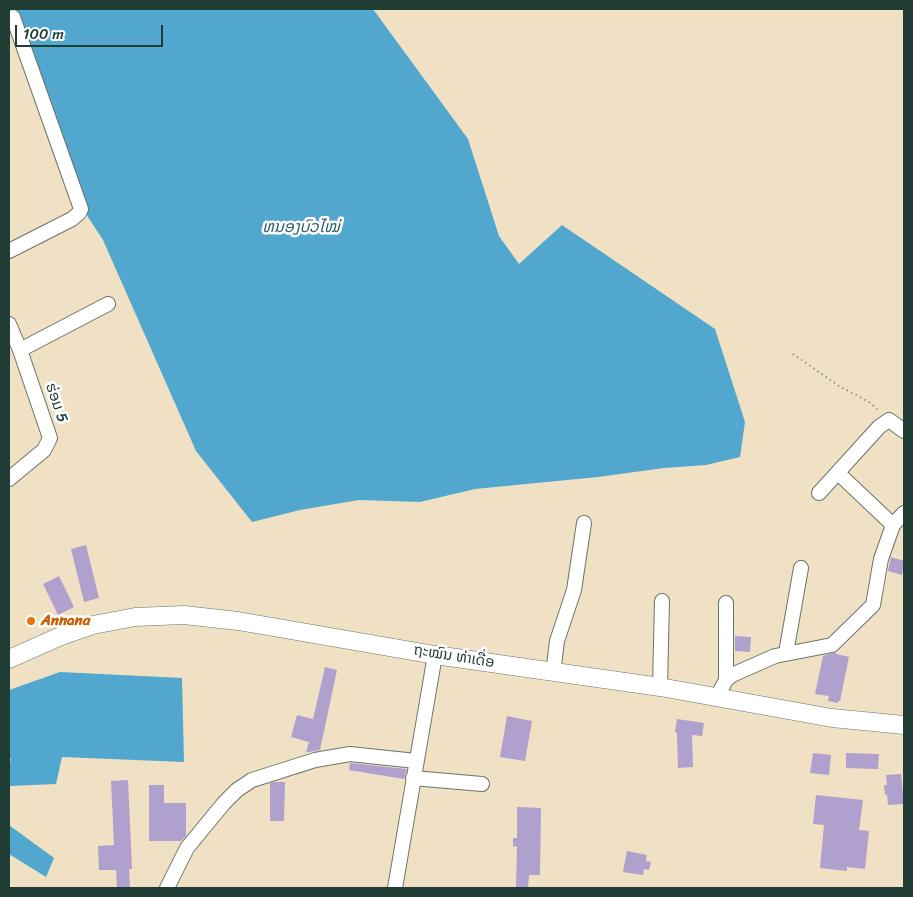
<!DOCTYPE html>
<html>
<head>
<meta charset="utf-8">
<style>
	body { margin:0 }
	#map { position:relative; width:913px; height:897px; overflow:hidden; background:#f1e1c4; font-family:Sriracha,sans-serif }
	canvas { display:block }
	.frame { position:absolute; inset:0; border:10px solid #1f3d34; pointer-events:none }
	.scale { position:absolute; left:15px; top:25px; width:148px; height:22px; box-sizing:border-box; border:2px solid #1f3d34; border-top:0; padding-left:6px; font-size:15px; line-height:18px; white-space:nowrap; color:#1f3d34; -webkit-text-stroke:4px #fff; paint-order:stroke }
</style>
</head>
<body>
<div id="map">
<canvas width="913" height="897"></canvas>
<div class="frame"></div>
<div class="scale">100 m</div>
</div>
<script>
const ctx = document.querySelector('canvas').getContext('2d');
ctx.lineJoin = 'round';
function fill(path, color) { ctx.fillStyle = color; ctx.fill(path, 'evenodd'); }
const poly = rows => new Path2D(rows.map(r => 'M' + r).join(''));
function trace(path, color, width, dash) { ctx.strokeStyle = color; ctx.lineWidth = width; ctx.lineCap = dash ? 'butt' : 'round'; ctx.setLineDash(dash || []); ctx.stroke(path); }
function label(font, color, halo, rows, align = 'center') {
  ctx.font = font + ' Sriracha,"Noto Sans Lao",sans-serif'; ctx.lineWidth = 5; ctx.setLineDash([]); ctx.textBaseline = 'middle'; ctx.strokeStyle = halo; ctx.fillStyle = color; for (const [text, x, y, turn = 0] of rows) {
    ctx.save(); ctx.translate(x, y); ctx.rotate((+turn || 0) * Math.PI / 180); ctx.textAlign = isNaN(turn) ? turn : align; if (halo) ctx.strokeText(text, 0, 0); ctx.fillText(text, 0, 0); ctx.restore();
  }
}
const water = poly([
	[15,9,373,9,468,139,499,236,519,264,562,225,715,329,745,422,740,457,706,465,664,468,598,477,475,489,420,502,359,500,300,510,252,522,196,451,103,240,88,217,78,194],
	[60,672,182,678,184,762,62,757,56,784,9,786,9,769,11,759,9,757,9,690],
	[9,825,54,858,46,877,9,854]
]);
const building = poly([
	[86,545,99,598,84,602,71,549],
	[891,557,904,561,902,575,888,571],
	[59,576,74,607,58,615,43,584],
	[735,636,751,637,750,652,735,651],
	[836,652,836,654,849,657,840,701,838,701,838,703,828,701,829,696,815,694,823,656],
	[325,667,337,670,320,750,310,752,306,752,309,742,291,737,297,715,313,719],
	[507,716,532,721,525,761,500,757],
	[677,719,704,723,702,736,692,735,693,767,678,768,677,733,675,732],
	[813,753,831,755,829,775,810,773],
	[846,753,879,754,878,769,846,768],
	[350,763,407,769,404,779,349,770],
	[901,774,904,804,888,805,887,794,885,795,884,785,887,785,886,775],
	[128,780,132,869,129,869,130,888,117,888,116,870,99,870,98,846,114,845,111,781],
	[274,782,285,782,284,821,270,821,270,783],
	[149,785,164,785,164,803,186,803,186,836,181,841,149,841],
	[816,795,863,800,859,830,869,831,865,869,847,867,847,871,820,868,824,825,813,824],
	[517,807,541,808,540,875,529,875,528,888,516,888,517,846,513,847,513,838,517,838],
	[627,851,647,855,646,861,651,862,649,870,644,869,643,875,623,872]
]);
const path = poly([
	[793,354,839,386,869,402,879,411]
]);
const minor = poly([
	[9,251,72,219,79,213,81,209,13,17],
	[9,324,20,350,50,438,44,450,9,479],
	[20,350,108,304],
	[819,493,879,427,889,420,904,431],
	[893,525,904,513],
	[726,603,726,680],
	[786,653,801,568],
	[553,673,557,641,574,590,584,523],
	[660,687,662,601],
	[717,697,726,680,732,675,775,656,832,645,873,605,881,559,893,525,838,473],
	[413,778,482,784],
	[167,888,187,848,224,803,237,790,252,780,315,760,350,754,416,761],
	[395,888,435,655]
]);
const major = poly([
	[9,659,61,636,93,625,135,617,184,615,238,621,435,655,660,687,832,718,904,725]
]);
const markers = [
	[31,621,5,"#e8710a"]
];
const streetNames = [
	["ຮ່ອມ 5",56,403,71],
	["ຖະໝົນ ທ່າເດື່ອ",454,657,9]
];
const foodNames = [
	["Annana",41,621]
];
const waterNames = [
	["ຫນອງບົວໄໝ່",301,228]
];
fill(water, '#51a7cd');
fill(building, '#afa0cd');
trace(minor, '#687666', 16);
trace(major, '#687666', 19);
trace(path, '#687666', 2, [1, 4]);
trace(minor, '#fff', 14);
trace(major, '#fff', 18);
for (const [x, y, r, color] of markers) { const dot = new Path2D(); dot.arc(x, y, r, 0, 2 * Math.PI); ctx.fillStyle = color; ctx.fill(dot); trace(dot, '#fff', 2); }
label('15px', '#1f3d34', '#fff', streetNames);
label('bold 15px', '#c56008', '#fff', foodNames, 'left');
label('italic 16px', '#30626a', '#fff', waterNames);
</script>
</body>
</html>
